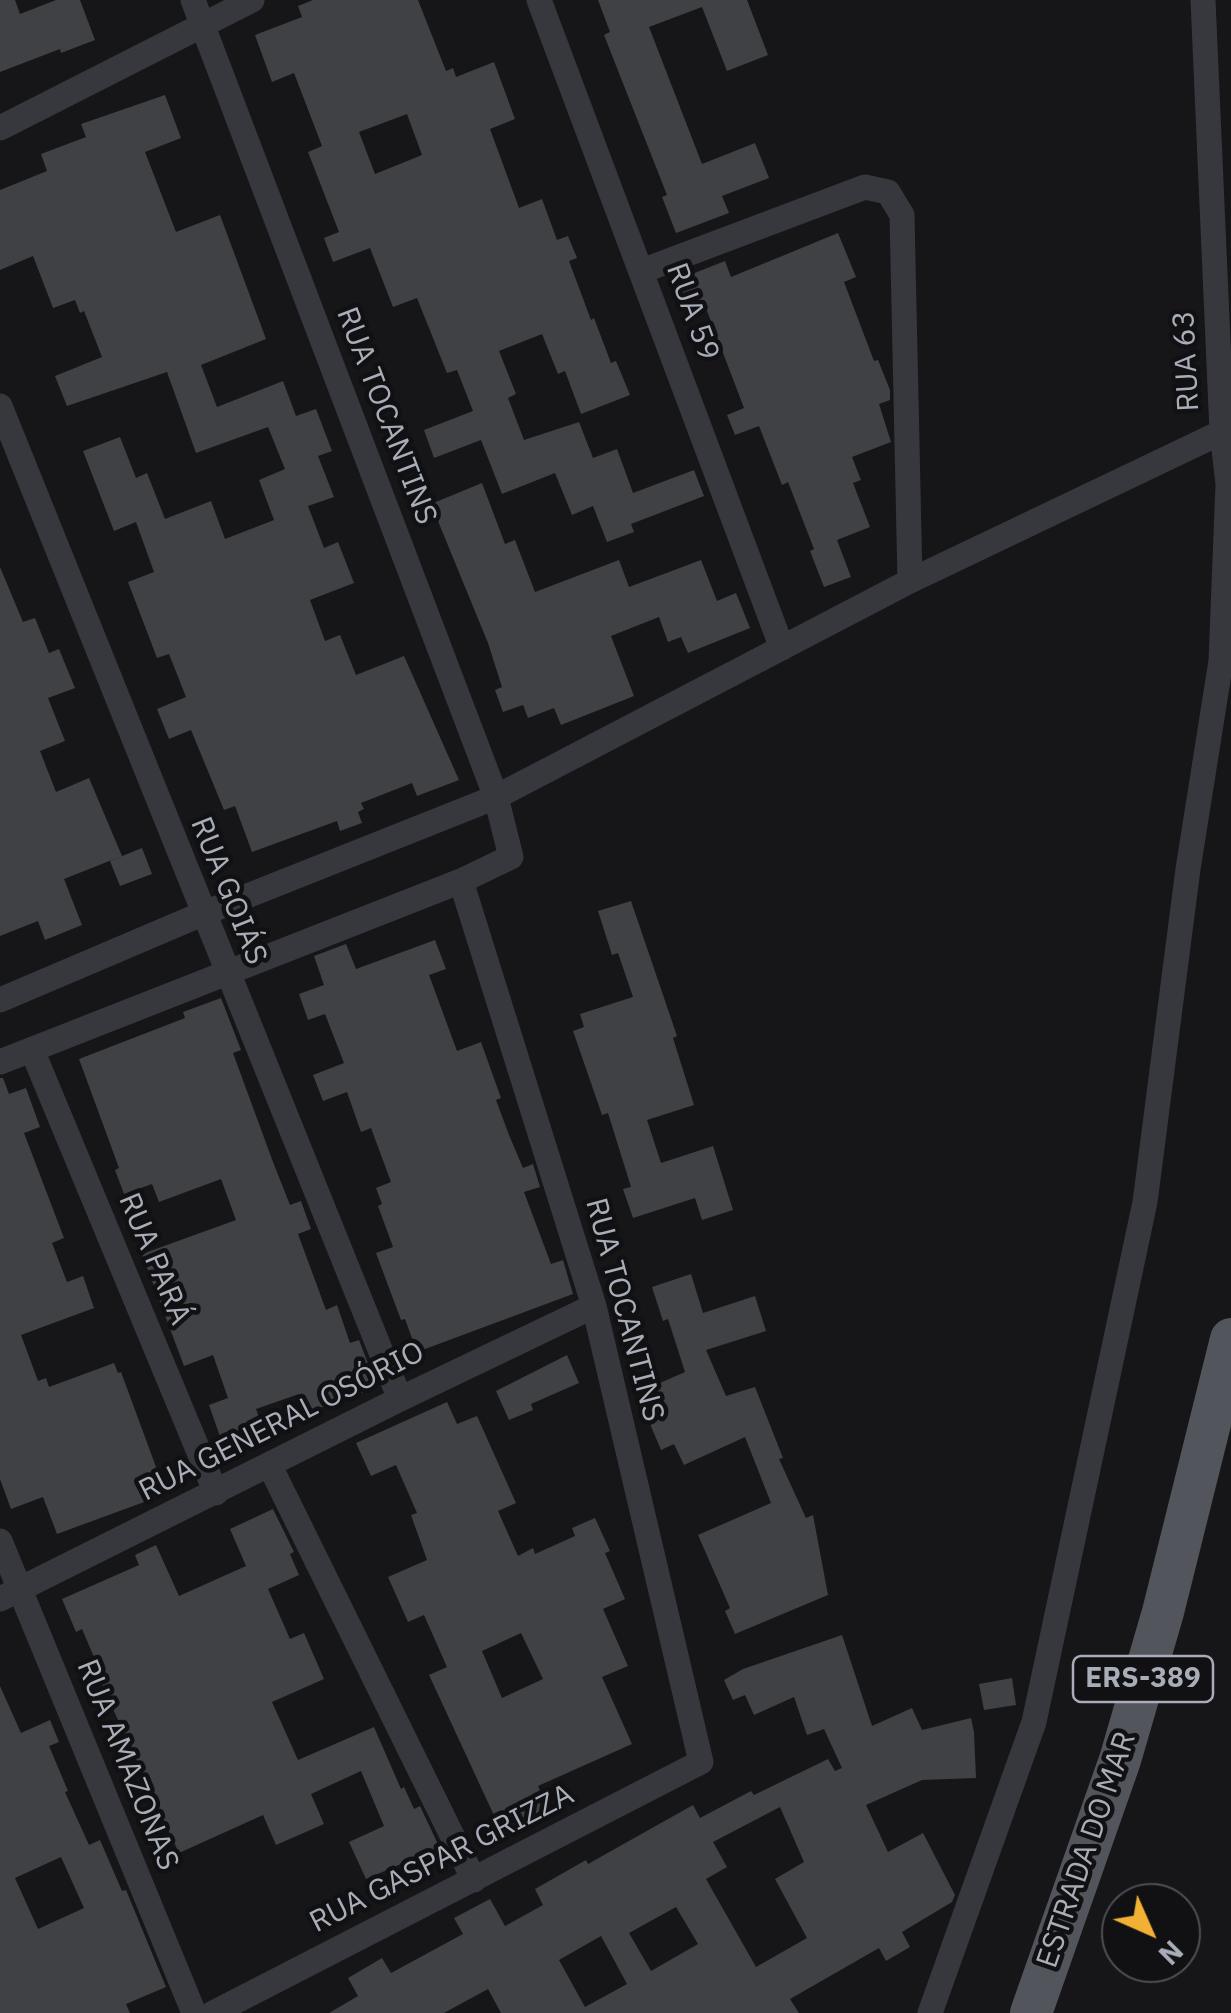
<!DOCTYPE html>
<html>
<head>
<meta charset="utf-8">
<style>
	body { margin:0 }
	#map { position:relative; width:1231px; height:2013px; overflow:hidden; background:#161618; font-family:"IBM Plex Sans",sans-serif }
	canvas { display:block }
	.north { position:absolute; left:1101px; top:1883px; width:100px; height:100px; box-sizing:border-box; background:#111113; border:2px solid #4d4f55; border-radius:50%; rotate:135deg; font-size:28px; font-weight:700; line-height:40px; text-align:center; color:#a8adb8 }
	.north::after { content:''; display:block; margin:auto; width:35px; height:45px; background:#f2b134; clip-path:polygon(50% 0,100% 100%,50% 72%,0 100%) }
</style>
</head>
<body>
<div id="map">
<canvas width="1231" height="2013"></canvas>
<div class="north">N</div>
</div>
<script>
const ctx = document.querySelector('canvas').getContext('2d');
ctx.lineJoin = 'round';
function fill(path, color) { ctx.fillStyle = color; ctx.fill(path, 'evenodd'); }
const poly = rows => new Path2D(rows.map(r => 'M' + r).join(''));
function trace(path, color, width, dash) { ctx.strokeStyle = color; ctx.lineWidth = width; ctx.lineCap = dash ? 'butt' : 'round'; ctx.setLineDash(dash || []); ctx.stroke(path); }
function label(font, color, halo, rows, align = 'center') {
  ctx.font = font + ' "IBM Plex Sans",sans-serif'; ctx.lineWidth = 9; ctx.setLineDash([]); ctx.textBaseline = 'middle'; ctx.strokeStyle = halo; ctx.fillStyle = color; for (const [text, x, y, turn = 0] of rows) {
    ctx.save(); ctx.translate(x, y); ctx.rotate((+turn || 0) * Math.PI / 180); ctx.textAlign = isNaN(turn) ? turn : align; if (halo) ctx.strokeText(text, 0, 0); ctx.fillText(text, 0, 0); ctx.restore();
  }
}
const building = poly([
	[0,0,15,0,20,14,56,0,80,0,95,40,61,53,60,49,0,72],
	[313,0,418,0,446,71,453,68,456,77,494,62,515,119,490,129,519,208,542,199,557,240,568,236,577,258,569,261,591,320,594,318,611,363,616,361,630,395,581,414,565,371,558,374,542,334,499,351,516,394,508,398,524,440,579,422,593,458,617,449,633,493,694,470,704,496,631,524,634,532,607,542,593,506,572,515,555,473,502,494,481,440,434,458,424,430,473,411,457,370,447,373,417,298,393,307,370,248,333,262,324,238,339,232,308,152,322,146,294,73,272,82,255,35,302,17,298,6],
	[407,114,422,155,375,174,359,132],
	[598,0,747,0,768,55,727,71,702,7,649,27,702,164,755,143,769,178,722,196,729,213,676,233,662,197,667,195,604,35,610,32],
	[165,95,181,138,145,152,176,232,220,215,266,339,201,365,217,407,283,381,296,416,316,409,332,451,318,456,334,497,308,506,324,548,338,542,354,583,310,600,325,641,340,635,356,675,404,656,459,780,417,796,412,783,361,803,364,809,358,812,362,823,340,831,337,821,252,852,235,806,224,810,191,730,169,739,157,709,186,697,169,654,157,658,128,582,154,572,136,522,114,531,83,451,120,437,136,478,147,473,165,519,211,501,225,539,274,520,259,480,285,469,268,427,196,453,167,372,67,406,55,376,102,357,84,311,80,313,75,300,53,308,33,256,0,270,0,190,47,171,41,154,86,137,81,124],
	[838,233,856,277,844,282,874,361,878,360,890,390,890,400,879,404,891,442,852,457,861,480,853,483,870,527,837,540,851,577,824,587,810,551,814,549,788,482,782,485,759,426,735,435,727,415,744,408,704,303,685,310,674,281,725,261,731,277],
	[482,483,505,544,515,540,535,592,619,560,629,587,701,560,717,601,736,593,750,628,688,653,681,637,668,642,659,617,611,636,634,696,561,725,554,708,528,718,523,705,503,712,495,690,502,687,488,643,431,504],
	[0,567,23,622,35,618,49,653,59,649,75,688,48,698,65,741,40,751,56,792,89,778,122,856,64,879,82,925,45,940,38,921,0,936],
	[142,848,152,874,120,886,110,861],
	[631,901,677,1036,673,1038,694,1105,647,1120,661,1163,713,1146,733,1210,702,1220,695,1198,633,1218,623,1189,631,1187,608,1113,602,1115,573,1031,584,1027,580,1014,633,997,618,953,612,955,598,911],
	[435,940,446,969,429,975,457,1051,481,1042,501,1098,496,1100,509,1135,523,1168,533,1164,540,1187,524,1192,551,1264,563,1260,573,1294,417,1352,405,1319,401,1320,376,1253,393,1247,378,1206,382,1204,376,1188,391,1182,371,1128,361,1132,347,1092,323,1101,313,1075,344,1063,325,1014,308,1020,299,994,324,985,314,956,346,944,356,969],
	[221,998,241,1050,233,1053,273,1162,290,1205,301,1201,311,1229,298,1234,326,1310,337,1305,350,1343,359,1340,377,1387,306,1413,299,1394,256,1409,261,1423,255,1425,258,1435,224,1448,209,1405,228,1398,213,1355,184,1366,142,1254,236,1220,221,1179,159,1202,152,1184,124,1194,115,1170,119,1168,79,1059,185,1018,183,1012],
	[0,1078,3,1078,9,1094,26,1088,40,1127,24,1133,64,1238,52,1243,67,1282,83,1276,94,1308,21,1335,38,1381,46,1378,49,1387,114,1363,118,1373,121,1372,166,1494,57,1534,43,1497,11,1509,0,1479],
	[691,1274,703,1313,755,1296,766,1331,706,1350,726,1396,755,1387,783,1458,779,1459,806,1518,813,1515,828,1595,735,1634,725,1611,730,1608,698,1535,771,1503,745,1437,684,1465,674,1444,661,1450,637,1393,685,1372,668,1319,663,1321,652,1287],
	[567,1355,579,1383,531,1404,533,1410,509,1420,496,1391],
	[447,1402,457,1424,477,1416,516,1503,498,1511,518,1556,533,1548,535,1554,575,1536,572,1528,595,1518,610,1551,605,1553,625,1599,603,1609,628,1666,602,1677,632,1744,538,1786,551,1816,504,1837,429,1675,447,1667,424,1615,408,1622,388,1577,427,1560,411,1515,417,1513,396,1465,371,1476,356,1443],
	[521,1633,543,1679,502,1698,482,1651],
	[273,1509,294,1552,290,1554,299,1575,268,1589,290,1639,304,1633,324,1679,272,1702,298,1760,374,1727,401,1789,404,1787,414,1809,420,1806,444,1857,415,1870,410,1860,366,1879,349,1842,384,1826,361,1771,311,1794,324,1824,276,1845,263,1815,179,1853,96,1672,100,1671,82,1629,76,1632,62,1599,139,1565,135,1555,156,1545,179,1596,246,1566,230,1529],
	[842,1635,872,1726,912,1708,922,1730,971,1718,974,1732,976,1778,922,1780,866,1805,888,1852,923,1833,955,1895,952,1902,902,1932,910,1947,886,1961,879,1948,790,1999,799,2013,501,2013,488,1989,444,2013,329,2013,358,1996,348,1978,382,1958,391,1973,463,1934,454,1918,490,1899,505,1926,543,1905,535,1889,586,1860,588,1864,693,1805,700,1818,751,1791,754,1795,828,1759,835,1771,842,1768,824,1729,807,1735,794,1697,754,1715,745,1695,733,1700,724,1680,743,1669],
	[780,1807,804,1862,775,1879,807,1938,756,1967,706,1879,727,1867,713,1842],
	[676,1907,698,1944,651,1971,629,1933],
	[601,1936,627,1984,585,2007,559,1960],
	[1012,1678,1016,1705,984,1710,979,1684],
	[0,1686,21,1733,50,1720,59,1742,49,1746,68,1791,65,1792,89,1845,100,1840,122,1891,126,1890,166,1987,126,2004,130,2013,0,2013],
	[61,1857,84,1908,38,1929,15,1878]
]);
const street = poly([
	[539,0,782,648],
	[0,128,252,0],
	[0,406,400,1399],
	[910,581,1222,432,1203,0],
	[0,1000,202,914,496,797,910,581,902,215,888,192,865,187,642,271],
	[32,1050,216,1493],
	[0,1062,461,881,511,857,496,797,193,0],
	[270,1466,474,1880],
	[0,1541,194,2013],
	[0,1599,400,1399,594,1306],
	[213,2013,701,1762,594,1306,461,881],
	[930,2013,1034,1722,1145,1202,1188,869,1221,661,1228,484,1222,432]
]);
const primary = poly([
	[1031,2013,1120,1760,1163,1612,1231,1339]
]);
const shields = [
	[1143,1679,140]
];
const shieldNames = [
	["ERS-389",1143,1679]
];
const streetNames = [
	["RUA 59",692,312,70],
	["RUA 63",1187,361,-93],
	["RUA TOCANTINS",386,416,69],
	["RUA GOIÁS",228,891,68],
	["RUA PARÁ",154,1259,67],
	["RUA TOCANTINS",624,1310,75],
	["RUA GENERAL OSÓRIO",282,1422,-27],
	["RUA AMAZONAS",127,1765,68],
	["ESTRADA DO MAR",1087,1850,-71],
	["RUA GASPAR GRIZZA",442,1859,-27]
];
fill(building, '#404145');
trace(street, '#37383d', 25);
trace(primary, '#53555c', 42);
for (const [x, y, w] of shields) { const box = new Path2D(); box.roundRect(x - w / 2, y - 23, w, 46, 8); ctx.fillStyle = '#111113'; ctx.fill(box); trace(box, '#a8adb8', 2.5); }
label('bold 28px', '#a8adb8', null, shieldNames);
label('30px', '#a8adb8', '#111113', streetNames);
</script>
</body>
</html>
